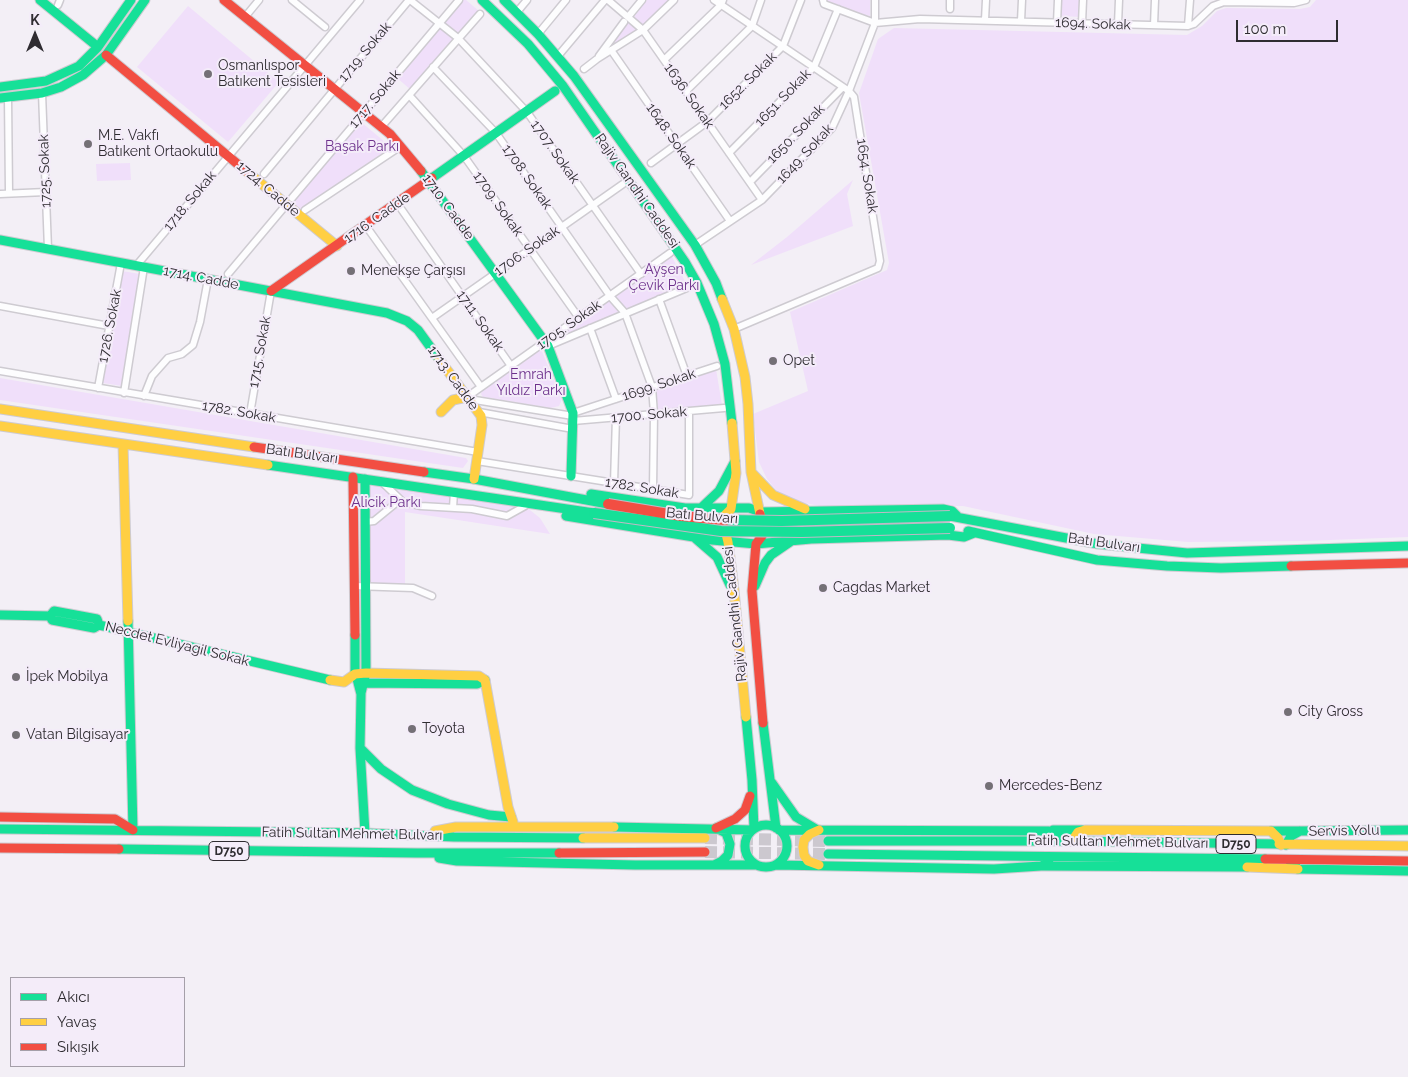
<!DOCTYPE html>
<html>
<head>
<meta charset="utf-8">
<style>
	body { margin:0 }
	#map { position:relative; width:1408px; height:1077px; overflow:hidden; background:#f3eff6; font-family:Raleway,sans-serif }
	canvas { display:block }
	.legend { position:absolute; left:10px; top:977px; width:175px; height:90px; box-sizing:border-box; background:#f4ecf9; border:1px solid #a59fa9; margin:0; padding:6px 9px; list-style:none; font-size:15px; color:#2f2c31 }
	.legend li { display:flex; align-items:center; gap:10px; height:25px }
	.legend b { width:25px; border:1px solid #a59fa9 }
	.north { position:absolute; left:10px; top:10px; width:50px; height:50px; -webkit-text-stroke:4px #f4ecf9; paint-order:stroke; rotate:0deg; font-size:14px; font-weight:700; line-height:20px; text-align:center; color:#2f2c31 }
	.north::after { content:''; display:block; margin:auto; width:18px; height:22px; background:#2f2c31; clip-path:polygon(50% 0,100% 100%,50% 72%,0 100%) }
	.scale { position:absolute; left:1236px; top:20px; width:102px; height:22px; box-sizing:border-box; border:2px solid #2f2c31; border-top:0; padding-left:6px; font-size:15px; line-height:18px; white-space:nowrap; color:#2f2c31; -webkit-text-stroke:4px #f4ecf9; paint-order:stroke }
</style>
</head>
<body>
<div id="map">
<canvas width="1408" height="1077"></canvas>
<ul class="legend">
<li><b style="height:6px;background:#16e098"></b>Akıcı</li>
<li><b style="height:6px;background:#ffcf43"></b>Yavaş</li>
<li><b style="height:6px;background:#f24e42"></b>Sıkışık</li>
</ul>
<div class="north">K</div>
<div class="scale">100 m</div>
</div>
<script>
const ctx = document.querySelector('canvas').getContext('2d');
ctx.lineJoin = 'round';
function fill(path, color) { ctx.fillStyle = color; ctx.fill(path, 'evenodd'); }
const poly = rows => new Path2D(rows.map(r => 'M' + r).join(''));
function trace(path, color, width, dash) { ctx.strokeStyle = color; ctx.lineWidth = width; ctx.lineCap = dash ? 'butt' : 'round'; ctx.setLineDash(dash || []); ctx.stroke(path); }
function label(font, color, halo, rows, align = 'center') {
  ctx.font = font + ' Raleway,sans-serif'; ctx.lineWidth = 4; ctx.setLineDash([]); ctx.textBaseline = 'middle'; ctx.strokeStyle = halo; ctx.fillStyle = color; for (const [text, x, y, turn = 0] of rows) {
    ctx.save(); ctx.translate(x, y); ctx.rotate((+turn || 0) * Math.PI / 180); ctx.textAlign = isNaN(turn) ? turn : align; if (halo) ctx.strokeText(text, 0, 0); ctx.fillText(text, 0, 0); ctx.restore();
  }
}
const green = poly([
	[461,0,466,0,479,11,411,90,396,77],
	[647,0,670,0,643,26,633,18],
	[825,0,870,0,870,16,847,10,825,1],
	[1061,0,1081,0,1081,17,1060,16],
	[1316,0,1408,0,1408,537,1305,541,1188,542,1094,534,963,506,820,506,794,501,776,490,767,479,759,462,753,414,808,391,790,312,887,270,889,263,859,93,878,39,894,28,1187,35,1202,26,1217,11,1226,8,1300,9,1310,7],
	[188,6,279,82,228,142,137,67],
	[628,21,640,31,604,53],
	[361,122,391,147,302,210,292,202],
	[130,163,131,180,97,181,96,164],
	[853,180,847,194,853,226,751,265,787,237],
	[671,255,687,285,625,311,613,296],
	[122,271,140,274,122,386,103,383],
	[610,299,621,312,553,340],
	[541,349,562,399,559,406,551,408,483,397,481,394,482,391],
	[716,369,722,405,658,410,656,388],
	[0,378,466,458,468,461,463,468,0,400],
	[365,479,525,506,540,518,550,534,405,512,405,587,366,586]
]);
const highwayTunnel = poly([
	[705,838,828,841],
	[705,852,828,854]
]);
const street = poly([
	[292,0,325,27],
	[410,0,458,38,527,112,641,274],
	[608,0,643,30,762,200],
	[714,0,849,91,854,97,880,261,878,268,734,329],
	[823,0,824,4,875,23,920,19,1188,26,1194,24,1213,6,1224,2,1294,3,1306,0],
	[58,5,60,0],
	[950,9,950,0],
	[517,12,527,0],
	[245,17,259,0],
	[628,17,642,0],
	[985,20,986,0],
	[1021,21,1022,0],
	[1057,23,1058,0],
	[1082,23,1083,0],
	[1118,24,1119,0],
	[1154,25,1155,0],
	[1188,26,1190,0],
	[538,34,566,0],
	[611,50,730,221],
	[558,56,605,0],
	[599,56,624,22],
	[664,60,721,5,723,0],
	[433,67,496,133,610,296,625,313,652,387,654,414,653,489],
	[584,69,597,59,643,30,674,0],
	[686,91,752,26,761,0],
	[42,93,48,249],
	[409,95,464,156,579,318],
	[8,98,9,192],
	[382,126,480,14],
	[729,153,814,67,838,9],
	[651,163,707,122,783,46,801,0],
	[264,174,409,0],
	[750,182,843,87],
	[0,194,46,192],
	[292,198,459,0],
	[397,203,511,366],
	[305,210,401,146],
	[366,226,481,387],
	[695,245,762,200,832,128,849,91,875,23,875,0],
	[136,266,360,0],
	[228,274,286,205],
	[659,299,687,376],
	[0,306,109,326],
	[432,318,623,184],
	[590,328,616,399],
	[548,346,689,287],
	[0,371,478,452],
	[98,388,121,263],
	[124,393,144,267],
	[144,396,152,376,168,358,182,354,193,345,200,322,208,279],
	[467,397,670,253],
	[469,399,573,416],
	[479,412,573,429],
	[573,413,717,366],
	[250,414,271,291],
	[573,421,724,408],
	[477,461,689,495,689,411],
	[614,483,616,417],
	[384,484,403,502],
	[453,508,454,492],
	[365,522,374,521,396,503,403,502,421,506,472,509,507,516,525,506],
	[354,586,413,588,432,596]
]);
const fast = poly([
	[40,0,98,47],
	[482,0,528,44,563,86,685,262,697,283,714,324,725,364,732,423],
	[504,0,538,34,574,76,695,245,716,283,722,299],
	[0,87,46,81,79,66,98,47,131,0],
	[0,98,42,93,61,87,83,75,106,55,145,0],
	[421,171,548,346,573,413,571,476],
	[432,178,555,91],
	[0,240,387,313,407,321,418,330,439,359],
	[268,465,594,513],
	[424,472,474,479,608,504],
	[591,494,685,508,749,508,761,512,943,509,952,511,957,516],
	[701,508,719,491,735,461],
	[566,516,712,540,756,544,811,539,948,535,964,537,974,533],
	[950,516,1098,544,1187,553,1408,546],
	[968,531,1097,560,1167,566,1221,568,1291,566],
	[695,538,717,557,730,585],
	[755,586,765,563,771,555,790,542],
	[0,615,50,616,54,611,97,619,99,625,330,680],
	[50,616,52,620,94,628,99,625],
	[128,621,133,830],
	[355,635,355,671,361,694,360,748,365,833],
	[359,683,477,684,485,680],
	[361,693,366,673,365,479],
	[746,717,752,780,754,829],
	[763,723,776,828],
	[360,748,381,769,412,790,448,804,489,815,511,817],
	[772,783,796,817,816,829],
	'745 846a21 21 0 1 1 42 0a21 21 0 1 1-42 0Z',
	[614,827,752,830],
	[0,829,365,833,454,837,583,838],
	[779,830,1049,831,1057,833,1064,841],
	[1053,830,1082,830],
	[1271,831,1299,831],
	[828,841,1064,841,1279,844],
	[1286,845,1291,836,1300,831,1408,830],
	[119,849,417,853,559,853],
	[828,854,1265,859],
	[439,858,457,861,635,865,755,865],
	[1289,860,1298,869,1408,871],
	[714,865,722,861,728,855,730,844,726,833,716,828],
	[776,865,994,869,1041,866,1049,863],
	[1044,866,1247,867,1259,860]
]);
const slow = poly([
	[246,171,337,246],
	[722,299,734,329,745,377,748,404,751,472,760,514],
	[439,359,481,416,482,425,474,479],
	[0,409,254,447],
	[441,412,453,400,467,397],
	[732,423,736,473,731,509,725,515,724,526,728,542,734,590,746,717],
	[0,426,268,465],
	[123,444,128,621],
	[752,473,773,495,805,509],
	[330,680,344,682,355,674,366,673,479,676,485,680],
	[485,680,508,807,513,822],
	[819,830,810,834,804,840,803,847,804,855,808,861,819,865],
	[435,831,456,827,614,827],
	[583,838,705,838],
	[1072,841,1078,832,1085,830,1271,831,1278,838,1281,845],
	[1279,844,1408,846],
	[1247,867,1298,869]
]);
const jam = poly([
	[224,0,390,134,421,171],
	[106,55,246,171],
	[271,291,432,178],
	[254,447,424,472],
	[353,477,355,635],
	[760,514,763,529,762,536,756,544,752,591,763,723],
	[1291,566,1408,563],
	[0,817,115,819,133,830],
	[716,828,735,819,745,810,750,796],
	[0,848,119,849],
	[559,853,705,852],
	[1265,859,1408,861]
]);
const fastBridge = poly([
	[594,513,721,531,802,532,950,528],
	[726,520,782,521,950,516]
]);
const jamBridge = poly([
	[608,504,681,516,726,520]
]);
const markers = [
	[208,74,5,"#747076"],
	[88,144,5,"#747076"],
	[351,271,5,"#747076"],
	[773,361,5,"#747076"],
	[823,588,5,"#747076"],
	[16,677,5,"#747076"],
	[1288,712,5,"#747076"],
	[412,729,5,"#747076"],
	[16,735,5,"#747076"],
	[989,786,5,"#747076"]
];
const shields = [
	[1236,844,40],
	[229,851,40]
];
const shieldNames = [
	["D750",1236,844],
	["D750",229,851]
];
const streetNames = [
	["1694. Sokak",1093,24,2],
	["1719. Sokak",365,52,-50],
	["1652. Sokak",748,81,-45],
	["1636. Sokak",689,96,55],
	["1651. Sokak",783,98,-46],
	["1717. Sokak",375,99,-50],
	["1650. Sokak",796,134,-46],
	["1648. Sokak",671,136,55],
	["1707. Sokak",555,152,55],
	["1649. Sokak",805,154,-47],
	["1725. Sokak",45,171,-92],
	["1654. Sokak",867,176,81],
	["1708. Sokak",527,177,55],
	["1724. Cadde",268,189,40],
	["Rajiv Gandhi Caddesi",637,191,55],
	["1718. Sokak",190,201,-50],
	["1709. Sokak",498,204,55],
	["1710. Cadde",448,207,54],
	["1716. Cadde",377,218,-35],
	["1706. Sokak",527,251,-35],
	["1714. Cadde",201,278,11],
	["1711. Sokak",480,321,55],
	["1705. Sokak",569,325,-35],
	["1726. Sokak",110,326,-79],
	["1715. Sokak",260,352,-80],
	["1713. Cadde",453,378,54],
	["1699. Sokak",659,385,-18],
	["1782. Sokak",239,412,10],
	["1700. Sokak",649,415,-5],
	["Batı Bulvarı",302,454,8],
	["1782. Sokak",642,488,9],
	["Batı Bulvarı",702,516,5],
	["Batı Bulvarı",1104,543,8],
	["Rajiv Gandhi Caddesi",735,614,-96],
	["Necdet Evliyagil Sokak",177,644,14],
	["Servis Yolu",1344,831,-1],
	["Fatih Sultan Mehmet Bulvarı",352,834,1],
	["Fatih Sultan Mehmet Bulvarı",1118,842,1]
];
const poiNames = [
	["Osmanlıspor",218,66],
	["Batıkent Tesisleri",218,82],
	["M.E. Vakfı",98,136],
	["Batıkent Ortaokulu",98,152],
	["Menekşe Çarşısı",361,271],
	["Opet",783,361],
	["Cagdas Market",833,588],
	["İpek Mobilya",26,677],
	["City Gross",1298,712],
	["Toyota",422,729],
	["Vatan Bilgisayar",26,735],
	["Mercedes-Benz",999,786]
];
const parkNames = [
	["Başak Parkı",362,147],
	["Ayşen",664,270],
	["Çevik Parkı",664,286],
	["Emrah",531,375],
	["Yıldız Parkı",531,391],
	["Alicik Parkı",386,503]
];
fill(green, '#f0dffa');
trace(highwayTunnel, '#ccc8cf', 12, [12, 6]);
trace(street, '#cecbd1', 9);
trace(fast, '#cecbd1', 11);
trace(slow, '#cecbd1', 11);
trace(jam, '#cecbd1', 11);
trace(street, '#fdfdfe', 6);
trace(fast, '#16e098', 9);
trace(slow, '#ffcf43', 9);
trace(jam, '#f24e42', 9);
trace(fastBridge, '#c0b9c6', 12, []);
trace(jamBridge, '#c0b9c6', 12, []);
trace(fastBridge, '#16e098', 10);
trace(jamBridge, '#f24e42', 10);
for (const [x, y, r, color] of markers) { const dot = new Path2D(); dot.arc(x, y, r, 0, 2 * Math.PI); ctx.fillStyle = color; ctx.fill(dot); trace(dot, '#f4ecf9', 2); }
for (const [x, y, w] of shields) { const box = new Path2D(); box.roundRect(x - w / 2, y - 9.5, w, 19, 4); ctx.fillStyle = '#f4ecf9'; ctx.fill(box); trace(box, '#2f2c31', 1); }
label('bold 12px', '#2f2c31', null, shieldNames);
label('14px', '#2f2c31', '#f4ecf9', streetNames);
label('14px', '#2f2c31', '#f4ecf9', poiNames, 'left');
label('14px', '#6d318c', '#f4ecf9', parkNames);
</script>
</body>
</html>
